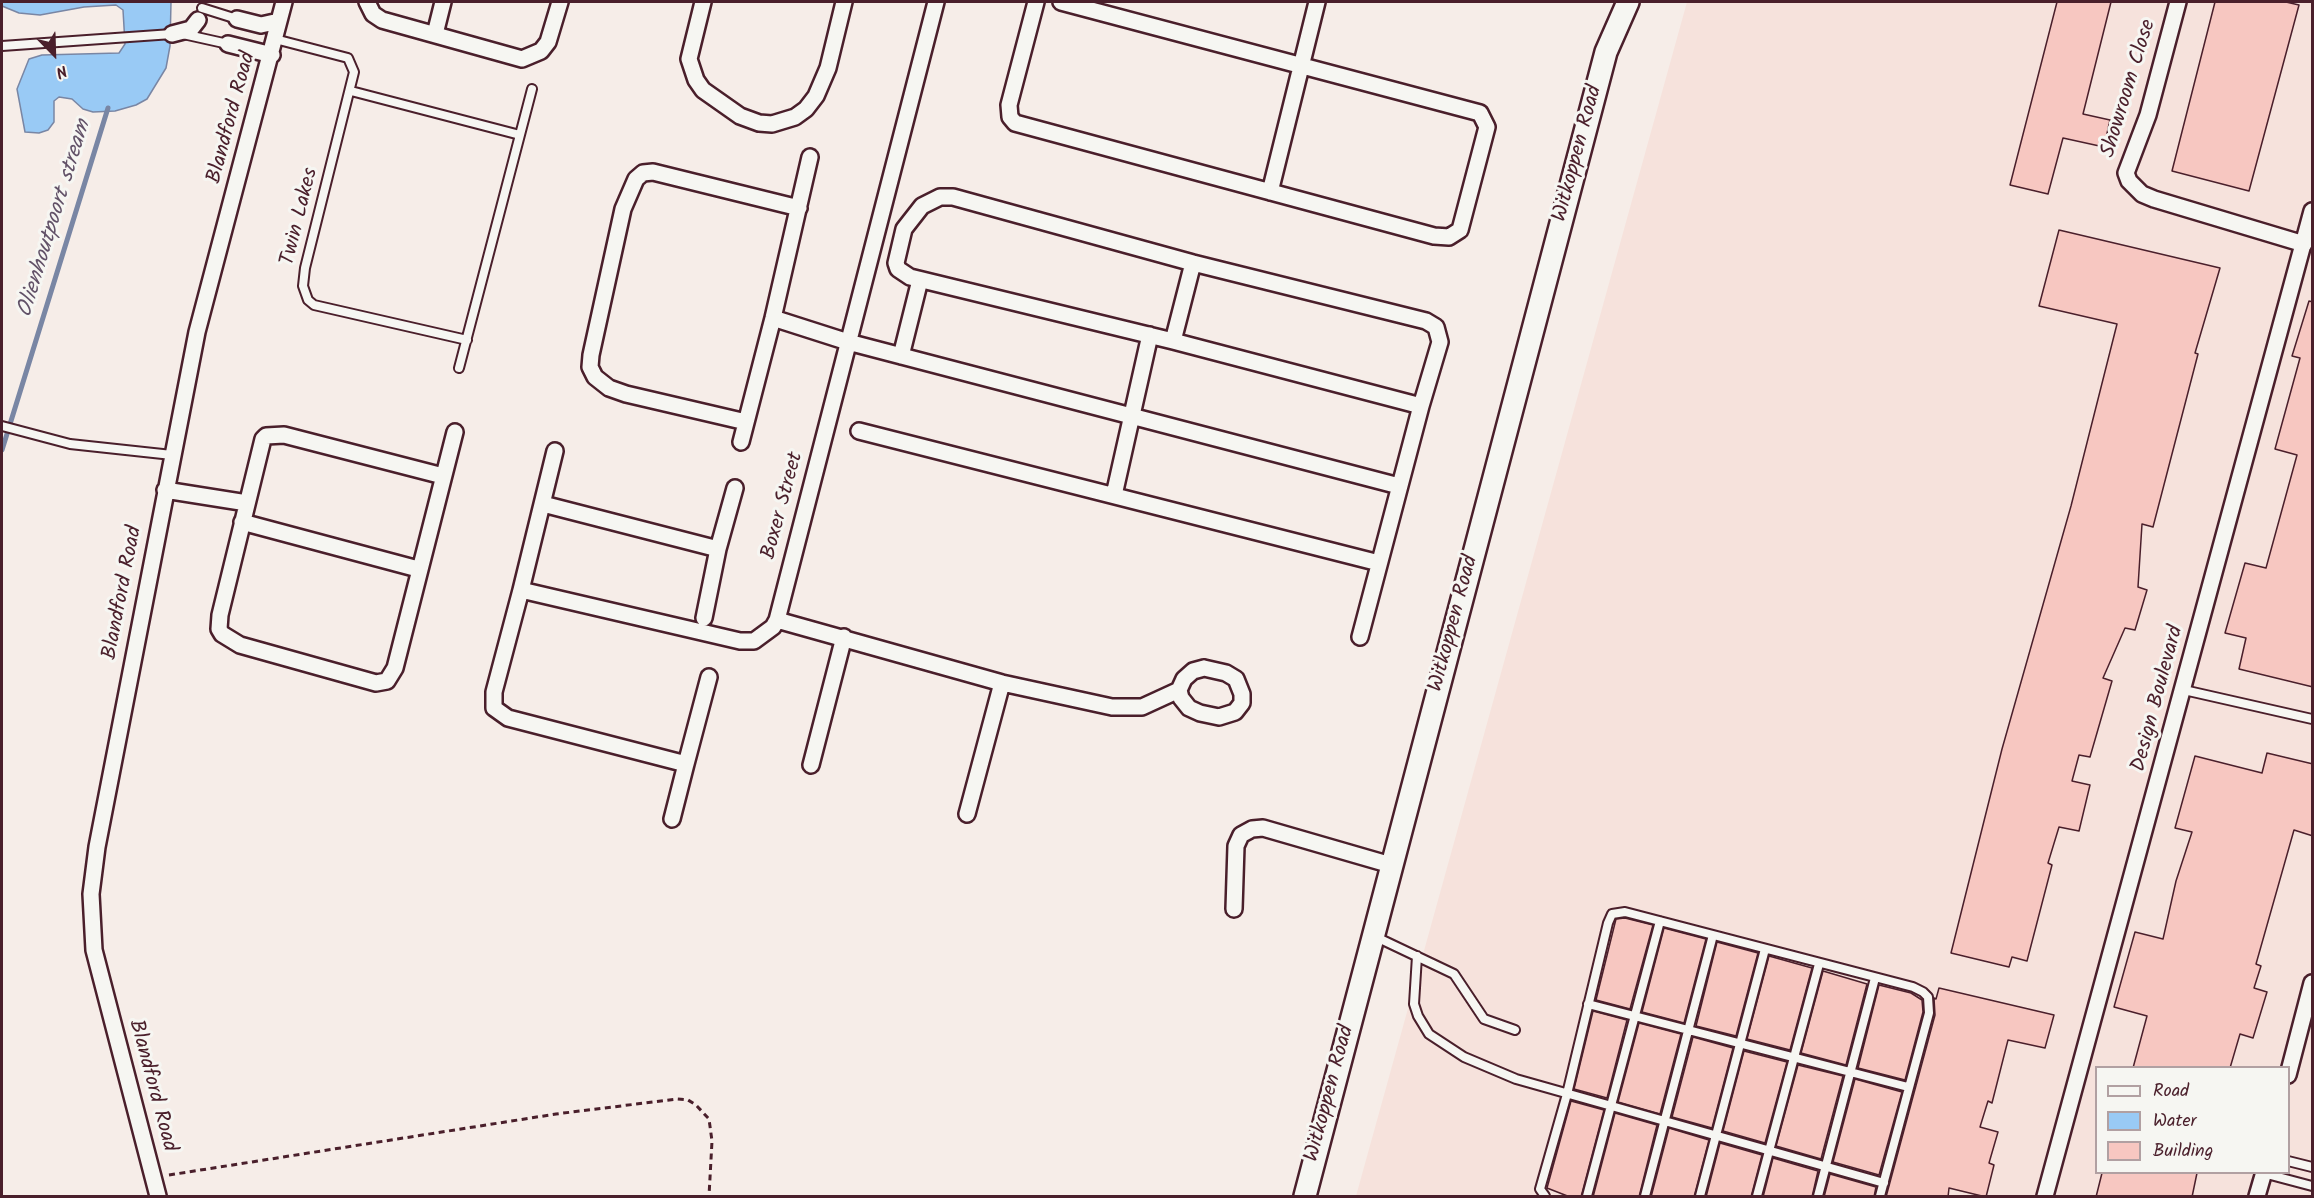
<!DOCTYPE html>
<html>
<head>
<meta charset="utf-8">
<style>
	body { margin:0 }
	#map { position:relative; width:2314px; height:1198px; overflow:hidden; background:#f6ede8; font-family:Kalam,sans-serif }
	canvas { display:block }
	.frame { position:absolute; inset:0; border:3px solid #4a1f2b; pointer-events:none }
	.legend { position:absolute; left:2095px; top:1066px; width:195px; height:108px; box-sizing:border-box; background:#f6f6f2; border:2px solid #b1a0a2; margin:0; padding:8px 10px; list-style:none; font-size:18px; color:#4a1f2b }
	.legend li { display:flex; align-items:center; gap:12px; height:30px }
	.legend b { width:30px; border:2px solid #b1a0a2 }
	.north { position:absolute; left:24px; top:24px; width:60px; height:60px; -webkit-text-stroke:4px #f6f6f2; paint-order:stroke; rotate:157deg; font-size:16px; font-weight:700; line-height:24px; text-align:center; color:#4a1f2b }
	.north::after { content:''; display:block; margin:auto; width:21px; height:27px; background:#4a1f2b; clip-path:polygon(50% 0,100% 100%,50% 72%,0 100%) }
</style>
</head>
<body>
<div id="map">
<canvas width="2314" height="1198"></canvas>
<div class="frame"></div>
<ul class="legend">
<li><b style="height:8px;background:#f6f6f2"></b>Road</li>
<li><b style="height:16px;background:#99caf5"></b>Water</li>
<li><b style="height:16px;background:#f7c7c1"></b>Building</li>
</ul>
<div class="north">N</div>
</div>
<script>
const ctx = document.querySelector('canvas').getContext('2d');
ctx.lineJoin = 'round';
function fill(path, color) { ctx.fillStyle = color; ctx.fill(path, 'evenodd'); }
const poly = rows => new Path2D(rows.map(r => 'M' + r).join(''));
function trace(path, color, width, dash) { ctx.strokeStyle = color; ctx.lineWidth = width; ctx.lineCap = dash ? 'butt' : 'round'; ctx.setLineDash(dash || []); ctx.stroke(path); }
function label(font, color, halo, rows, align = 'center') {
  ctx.font = font + ' Kalam,sans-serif'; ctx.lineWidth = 6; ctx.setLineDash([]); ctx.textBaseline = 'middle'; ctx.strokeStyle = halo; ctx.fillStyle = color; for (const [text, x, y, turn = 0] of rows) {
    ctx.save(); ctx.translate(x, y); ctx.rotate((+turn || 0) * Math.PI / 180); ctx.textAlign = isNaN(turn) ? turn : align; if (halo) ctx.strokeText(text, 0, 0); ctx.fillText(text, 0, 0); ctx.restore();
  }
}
const built = poly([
	[1687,2,2312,2,2312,1196,1356,1196],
	[2096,1068,2288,1068,2288,1172,2096,1172]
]);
const water = poly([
	[2,2,171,2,170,46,166,68,147,99,136,105,115,111,93,112,83,109,72,99,59,97,54,101,54,122,48,130,39,133,25,132,17,89,29,59,42,55,119,53,125,44,123,10,116,5,84,7,40,15,19,13,2,6,2,2]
]);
const stream = poly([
	[2,450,108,108]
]);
const building = poly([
	[2057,2,2111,2,2083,114,2110,120,2104,147,2063,138,2048,194,2010,185,2057,2],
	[2215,2,2286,2,2299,5,2249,191,2172,171,2215,2],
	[2059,230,2220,268,2195,353,2198,354,2153,527,2142,524,2138,587,2147,590,2135,630,2125,628,2103,678,2112,681,2090,757,2079,755,2072,781,2090,785,2079,831,2059,827,2048,863,2052,865,2027,961,2012,957,2009,967,1951,953,2002,749,2071,506,2117,324,2039,306,2059,230],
	[2309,301,2313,302,2313,687,2239,669,2246,638,2225,633,2245,563,2266,568,2297,455,2275,449,2300,358,2292,356,2309,301],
	[2267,753,2313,764,2313,836,2294,830,2256,964,2261,966,2254,988,2267,992,2253,1038,2240,1034,2230,1068,2133,1068,2147,1016,2114,1007,2135,932,2163,939,2176,881,2192,832,2175,828,2195,756,2262,773,2267,753],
	[1625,918,1653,925,1630,1009,1596,1000,1615,923,1616,919,1625,918],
	[1664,928,1706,939,1684,1023,1642,1012,1664,928],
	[1717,942,1758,953,1736,1036,1696,1026,1717,942],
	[1769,956,1812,968,1790,1050,1747,1039,1769,956],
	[1823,971,1867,984,1846,1065,1801,1053,1823,971],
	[1879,985,1911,993,1922,1000,1923,1012,1905,1080,1858,1068,1879,985],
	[1939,988,2054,1015,2045,1048,2008,1040,1992,1103,1988,1101,1980,1127,1998,1132,1989,1163,1994,1165,1986,1197,1949,1188,1948,1197,1886,1197,1935,1015,1934,998,1936,999,1939,988],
	[1593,1011,1627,1020,1607,1098,1574,1089,1593,1011],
	[1639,1023,1681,1034,1660,1114,1618,1102,1639,1023],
	[1693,1037,1733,1048,1712,1128,1672,1117,1693,1037],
	[1744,1051,1787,1062,1765,1143,1723,1131,1744,1051],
	[1798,1065,1843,1076,1821,1159,1776,1146,1798,1065],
	[1855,1079,1902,1092,1879,1175,1833,1162,1855,1079],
	[1571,1101,1604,1110,1581,1197,1570,1197,1547,1188,1571,1101],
	[1615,1113,1657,1125,1639,1197,1593,1197,1615,1113],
	[1669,1128,1709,1140,1694,1197,1651,1197,1669,1128],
	[1720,1143,1762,1155,1751,1197,1706,1197,1720,1143],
	[1773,1158,1818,1171,1812,1197,1763,1197,1773,1158],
	[2102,1173,2197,1173,2192,1197,2096,1197,2102,1173],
	[1830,1174,1876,1187,1874,1197,1824,1197,1830,1174]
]);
const path = poly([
	[169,1175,556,1114,677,1099,688,1100,696,1105,709,1119,712,1141,709,1196]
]);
const service = poly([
	[202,8,237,19],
	[183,34,228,44],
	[275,39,348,58,354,72,305,268,303,286,308,300,314,305,467,340],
	[2,46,172,34],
	[351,91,520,135],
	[459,368,532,89],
	[2,426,70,444,172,455],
	[2184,690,2312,719],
	[1374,936,1454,974,1484,1019,1515,1030],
	[1417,956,1414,1004,1418,1016,1429,1034,1464,1057,1516,1079,1884,1183],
	[1588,1004,1908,1087],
	[2288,1161,2312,1167],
	[2263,1173,2312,1186],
	[1545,1196,1540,1189,1567,1094,1608,923,1612,914,1625,912,1913,987,1923,992,1928,997,1929,1013,1880,1196],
	[1587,1196,1660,921],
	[1645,1196,1713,935],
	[1700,1196,1765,949],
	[1757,1196,1819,964],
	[1818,1196,1875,978]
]);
const minor = poly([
	[367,2,373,14,382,20,522,59,541,51,548,42,560,2],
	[703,2,689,59,696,80,703,90,740,116,759,123,772,124,795,117,806,109,816,96,828,68,844,2],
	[1036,2,1009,105,1010,117,1015,123,1434,236,1449,237,1460,230,1487,127,1480,113,1061,2],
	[2178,2,2148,115,2126,173,2129,181,2142,194,2154,199,2304,244],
	[237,19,261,25,279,21],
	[172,34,191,29,198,20],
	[435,34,443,2],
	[228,44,272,55],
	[1270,192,1317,2],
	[773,318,848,342,1399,486],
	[1173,341,1193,263],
	[901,356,920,280],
	[746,422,626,394,609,388,595,377,590,367,591,355,623,209,636,179,643,173,653,172,799,208],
	[859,431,1379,563],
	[741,442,773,318,810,157],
	[555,451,521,590,740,641,754,641,773,627,777,620,936,2],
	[443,476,284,435,266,436,263,439,220,615,219,629,222,634,240,645,376,683,387,681,395,668,455,432],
	[165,490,247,503],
	[1114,495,1150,335],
	[543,504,718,549,735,488],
	[242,522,418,569],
	[521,590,494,692,494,708,508,718,686,764,672,819],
	[704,618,718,549],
	[777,620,1002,683,1112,707,1142,707,1179,690],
	[1360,637,1421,406,1440,342,1436,327,1426,321,1193,263,953,197,940,197,922,206,904,229,896,263,898,269,910,277,1173,341,1421,406],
	[1204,668,1226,673,1236,679,1242,694,1242,703,1235,712,1219,717,1200,713,1189,708,1181,698,1179,690,1184,679,1193,671,1204,668],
	[686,764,709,677],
	[811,765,844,637],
	[967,814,1002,683],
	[1234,909,1236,846,1241,835,1252,829,1263,828,1391,865],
	[2288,1075,2312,983],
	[158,1196,94,950,91,894,97,847,197,332,284,2],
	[2045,1196,2312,211],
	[2257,1196,2264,1172]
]);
const secondary = poly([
	[1305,1196,1606,52,1628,2]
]);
const streetNames = [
	["Showroom Close",2130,89,-73],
	["Blandford Road",233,118,-75],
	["Witkoppen Road",1579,154,-75],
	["Twin Lakes",301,217,-76],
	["Boxer Street",784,506,-75],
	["Blandford Road",124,593,-79],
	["Witkoppen Road",1455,624,-75],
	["Design Boulevard",2159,699,-75],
	["Blandford Road",151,1086,75],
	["Witkoppen Road",1331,1094,-75]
];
const waterNames = [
	["Olienhoutpoort stream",56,219,-73]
];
fill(built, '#f6e2dc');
fill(water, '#99caf5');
trace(water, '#7986a4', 1.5);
trace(stream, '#7986a4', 5);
fill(building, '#f7c7c1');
trace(building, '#4a1f2b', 1.5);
trace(service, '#4a1f2b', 12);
trace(minor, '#4a1f2b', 20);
trace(secondary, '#4a1f2b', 26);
trace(path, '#4a1f2b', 3, [6, 4.5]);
trace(service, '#f6f6f2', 8);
trace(minor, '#f6f6f2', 15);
trace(secondary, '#f6f6f2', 21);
label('21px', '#4a1f2b', '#f6f6f2', streetNames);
label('italic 22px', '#625268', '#f6f6f2', waterNames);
</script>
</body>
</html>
